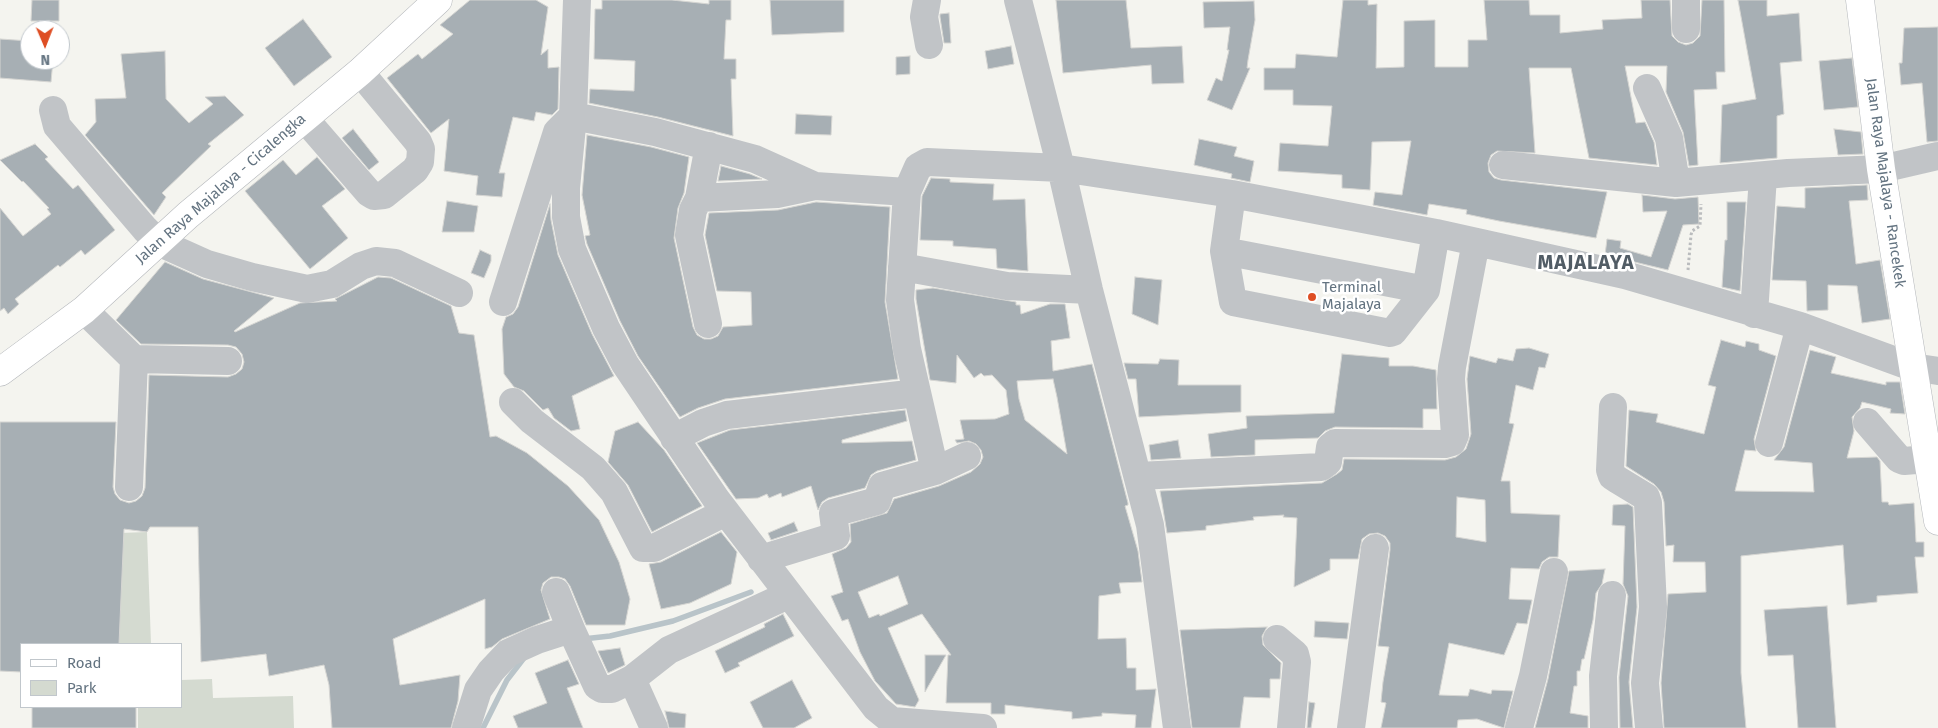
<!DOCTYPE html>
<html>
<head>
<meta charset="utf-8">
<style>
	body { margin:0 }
	#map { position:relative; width:1938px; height:728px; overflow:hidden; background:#f4f4ef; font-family:"Fira Sans",sans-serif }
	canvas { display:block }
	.legend { position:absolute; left:20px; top:643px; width:162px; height:65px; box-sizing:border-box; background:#fff; border:1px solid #c1c7cc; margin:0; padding:6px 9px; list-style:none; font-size:15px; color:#637380 }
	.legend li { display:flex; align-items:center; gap:10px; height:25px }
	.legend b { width:25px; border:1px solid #c1c7cc }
	.north { position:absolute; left:20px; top:20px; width:50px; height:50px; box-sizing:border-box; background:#fff; border:1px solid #c1c7cc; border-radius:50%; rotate:179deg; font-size:14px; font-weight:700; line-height:20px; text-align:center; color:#637380 }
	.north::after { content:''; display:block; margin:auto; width:18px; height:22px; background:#de4e24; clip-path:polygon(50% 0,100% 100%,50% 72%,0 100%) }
</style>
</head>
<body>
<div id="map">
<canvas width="1938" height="728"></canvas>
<ul class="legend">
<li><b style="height:6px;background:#fff"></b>Road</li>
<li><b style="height:14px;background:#d4dad0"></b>Park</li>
</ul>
<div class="north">N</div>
</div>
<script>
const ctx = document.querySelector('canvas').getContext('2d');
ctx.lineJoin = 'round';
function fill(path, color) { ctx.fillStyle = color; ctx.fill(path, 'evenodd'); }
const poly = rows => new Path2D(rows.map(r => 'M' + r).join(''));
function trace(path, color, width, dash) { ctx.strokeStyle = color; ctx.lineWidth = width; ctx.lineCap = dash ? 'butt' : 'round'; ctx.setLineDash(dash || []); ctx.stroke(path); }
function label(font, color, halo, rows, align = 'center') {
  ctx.font = font + ' "Fira Sans",sans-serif'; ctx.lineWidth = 5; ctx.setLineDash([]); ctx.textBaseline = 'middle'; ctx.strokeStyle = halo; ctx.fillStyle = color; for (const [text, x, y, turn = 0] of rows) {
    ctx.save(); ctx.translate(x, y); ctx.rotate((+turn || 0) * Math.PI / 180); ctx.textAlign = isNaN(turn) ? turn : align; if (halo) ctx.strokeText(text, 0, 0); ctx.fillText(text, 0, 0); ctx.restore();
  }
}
const green = poly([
	[147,532,151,644,95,644,93,534],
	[212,679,213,698,293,696,294,728,138,728,138,707,181,707,181,680]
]);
const stream = poly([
	[583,639,610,636,673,621,751,592],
	[483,728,507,680,524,658]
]);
const building = poly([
	[32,0,59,0,59,21,31,21,32,0],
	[470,0,536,0,548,7,541,55,548,49,548,68,559,67,558,109,552,115,536,112,534,121,513,117,499,173,505,173,502,197,476,195,478,176,444,171,449,119,431,133,387,78,418,54,422,59,453,34,440,25,470,0],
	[602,0,672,0,709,4,709,0,731,0,731,20,726,20,724,59,736,59,736,79,731,79,733,136,658,117,589,103,590,89,634,91,635,61,594,59,595,9,602,9,602,0],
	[770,0,844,0,844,32,772,35,770,0],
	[1056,0,1126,0,1131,48,1182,46,1184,83,1152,84,1151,65,1063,73,1056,0],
	[1343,0,1368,0,1368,5,1377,4,1376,68,1404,67,1404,21,1435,20,1435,67,1468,67,1468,40,1487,40,1484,0,1529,0,1530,15,1560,15,1560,33,1603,29,1602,20,1642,18,1641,0,1670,0,1672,36,1678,42,1686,45,1693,43,1700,36,1702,0,1724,0,1725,72,1716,72,1717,89,1694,90,1698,165,1689,166,1683,132,1666,92,1667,66,1625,66,1636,123,1645,122,1654,142,1657,165,1589,158,1571,68,1529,68,1535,153,1497,151,1491,155,1488,163,1489,172,1494,178,1501,180,1607,192,1596,238,1499,221,1466,214,1467,210,1429,204,1427,215,1373,205,1375,192,1402,195,1411,141,1372,142,1370,190,1342,188,1342,175,1278,171,1280,143,1328,146,1332,106,1293,105,1293,90,1264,90,1264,68,1295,68,1296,54,1337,57,1343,0],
	[1738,0,1767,0,1767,16,1799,13,1802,61,1780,63,1784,114,1777,116,1777,158,1720,163,1722,105,1756,99,1738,0],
	[1254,1,1255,20,1248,60,1247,68,1250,68,1232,110,1207,100,1216,78,1222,81,1229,50,1227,50,1230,27,1204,28,1203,2,1254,1],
	[949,13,951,43,944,43,940,17,940,14,949,13],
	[303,19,332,57,294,86,265,48,303,19],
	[1938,27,1938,141,1927,142,1922,83,1901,85,1899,63,1902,63,1904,28,1938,27],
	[0,39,30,41,30,60,53,60,51,82,0,78,0,39],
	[1011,46,1014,64,988,69,985,51,1011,46],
	[165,51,166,99,189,123,213,104,205,97,225,96,244,115,208,144,211,146,162,193,166,197,154,215,85,135,96,122,95,99,126,98,121,54,165,51],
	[910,56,910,74,896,75,896,57,910,56],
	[1852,58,1858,107,1824,110,1819,61,1852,58],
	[796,114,832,116,831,135,795,134,796,114],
	[353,129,379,162,369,170,342,138,353,129],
	[1834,129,1861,132,1863,154,1838,155,1834,129],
	[587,135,651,147,689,157,684,193,678,208,674,238,693,327,697,335,704,339,711,339,718,336,723,327,752,325,751,292,717,291,705,235,709,213,778,210,816,202,890,207,885,302,898,379,725,399,698,408,680,417,638,356,620,321,587,244,585,236,590,235,582,195,587,135],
	[1199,139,1237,147,1234,156,1254,161,1250,182,1231,178,1232,174,1194,165,1199,139],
	[35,144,48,157,45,159,73,189,78,185,115,230,85,255,81,250,60,267,58,265,15,299,19,304,8,314,4,308,0,311,0,208,23,236,51,214,47,209,49,208,23,181,22,182,0,160,35,144],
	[317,157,345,189,322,206,348,238,310,269,245,191,283,160,296,175,317,157],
	[721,166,750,174,762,179,718,181,721,166],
	[931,178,950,179,950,182,994,184,993,200,1025,199,1028,271,997,268,996,249,953,246,953,241,920,240,922,196,931,178],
	[1867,185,1868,200,1849,201,1856,264,1880,260,1890,319,1862,323,1857,286,1828,285,1828,310,1807,311,1806,281,1772,280,1777,206,1805,208,1805,188,1867,185],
	[1642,195,1675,199,1698,197,1699,224,1683,225,1668,270,1605,255,1607,239,1621,241,1620,248,1651,257,1667,211,1643,212,1642,195],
	[447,201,478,206,474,232,442,232,447,201],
	[1727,202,1746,202,1740,291,1722,287,1725,240,1727,240,1727,202],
	[550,204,551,220,558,255,592,334,614,376,572,396,580,429,571,431,554,418,548,408,543,410,524,391,514,387,504,374,502,329,506,317,513,314,518,307,550,204],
	[480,250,491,255,491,261,484,278,471,273,480,250],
	[165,262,203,279,274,298,234,331,235,332,300,303,337,301,335,299,378,277,391,278,451,306,459,333,474,335,490,437,496,436,527,453,568,486,599,520,619,562,630,599,625,625,586,625,570,586,565,579,559,577,551,577,543,583,541,590,550,619,502,639,492,647,485,649,485,599,393,639,400,685,460,675,458,701,451,728,332,728,329,685,324,665,269,676,266,654,201,662,198,527,150,527,147,532,124,529,119,644,21,644,21,672,0,671,0,422,116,422,113,487,115,494,120,500,129,503,136,501,142,496,145,488,149,375,228,377,236,374,242,369,244,362,242,354,236,347,228,345,141,344,116,320,165,262],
	[1135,277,1162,280,1158,325,1132,314,1135,277],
	[933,288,1016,302,1016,305,1020,305,1021,314,1050,304,1065,304,1070,338,1051,341,1053,371,1092,364,1128,503,1128,505,1125,506,1138,551,1142,582,1119,583,1121,593,1099,596,1098,639,1126,638,1127,668,1136,668,1136,690,1156,689,1151,728,1135,728,1136,715,1102,713,1102,716,1072,719,1072,712,1005,705,1005,714,991,714,991,703,946,703,948,655,951,655,922,614,888,628,919,700,915,707,896,704,875,681,860,652,848,619,842,621,831,596,843,592,832,554,846,548,851,542,850,524,887,513,894,499,939,486,971,472,980,464,983,457,981,450,976,444,969,441,957,443,955,440,964,439,960,420,995,419,1009,414,1006,390,992,375,984,376,981,373,974,378,957,355,956,383,930,380,916,299,916,290,933,288],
	[1053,379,1057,397,1067,454,1025,420,1019,399,1017,381,1053,379],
	[898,576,908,604,880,616,879,614,869,618,858,592,898,576],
	[1721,340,1745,347,1746,341,1759,344,1759,350,1776,356,1754,439,1756,451,1745,450,1735,491,1814,492,1812,463,1774,460,1784,447,1810,350,1836,357,1831,373,1886,385,1886,382,1900,382,1905,414,1890,413,1891,409,1862,402,1860,408,1852,417,1854,431,1847,458,1877,457,1880,461,1882,502,1888,502,1889,505,1914,503,1916,542,1924,542,1924,557,1915,557,1918,593,1877,596,1877,602,1847,605,1843,545,1741,556,1741,673,1746,728,1664,728,1661,683,1668,594,1706,592,1705,562,1673,562,1674,545,1666,546,1664,502,1661,492,1654,484,1626,466,1629,410,1658,414,1656,422,1704,434,1716,387,1708,385,1721,340],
	[1529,348,1549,354,1545,368,1539,367,1533,390,1516,385,1509,423,1514,424,1501,481,1510,481,1511,513,1560,515,1558,557,1549,557,1542,562,1539,569,1511,568,1509,599,1532,600,1527,624,1517,623,1504,655,1449,643,1439,695,1468,696,1470,689,1491,694,1492,690,1513,691,1504,728,1477,719,1458,720,1457,728,1381,728,1386,703,1381,702,1383,682,1389,647,1378,646,1390,550,1390,543,1385,536,1378,533,1369,534,1362,539,1358,559,1330,559,1330,570,1294,587,1297,518,1283,517,1284,515,1253,517,1254,520,1206,526,1206,530,1167,533,1160,491,1322,483,1337,474,1342,470,1344,459,1445,460,1456,457,1466,449,1471,434,1467,379,1470,356,1496,363,1498,358,1513,361,1516,349,1529,348],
	[1457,497,1485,500,1486,542,1456,537,1457,497],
	[1342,354,1389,358,1389,366,1413,366,1436,370,1437,409,1423,409,1423,428,1335,427,1325,431,1318,438,1255,440,1255,455,1211,457,1208,434,1247,428,1246,416,1334,413,1342,354],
	[1160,359,1179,360,1178,385,1241,385,1241,412,1139,417,1136,379,1128,379,1124,363,1158,364,1160,359],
	[905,410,907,421,842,440,842,443,912,441,916,460,877,471,871,475,865,488,828,498,822,502,818,510,811,486,782,497,781,493,769,498,767,494,758,498,736,499,697,443,730,430,905,410],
	[638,422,664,450,702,506,652,532,628,485,608,462,615,431,638,422],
	[1178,440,1181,458,1151,460,1149,445,1178,440],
	[1628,504,1633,507,1637,607,1629,682,1633,728,1620,728,1619,677,1628,596,1623,584,1625,526,1612,525,1613,505,1628,504],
	[794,522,798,531,771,540,768,533,794,522],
	[721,532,737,552,731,584,690,603,661,609,649,564,661,562,721,532],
	[1605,569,1602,584,1596,593,1593,620,1584,659,1582,659,1580,671,1577,671,1577,686,1574,686,1570,713,1588,716,1588,728,1535,728,1548,679,1569,571,1605,569],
	[1827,606,1836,728,1798,728,1793,655,1768,656,1764,610,1827,606],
	[783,614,794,636,738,663,740,666,725,673,715,651,765,627,764,624,783,614],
	[1315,621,1349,623,1347,639,1314,637,1315,621],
	[1267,627,1262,636,1263,645,1281,663,1280,679,1270,679,1270,698,1244,697,1240,728,1192,728,1180,630,1267,627],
	[620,648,625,665,608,673,598,651,620,648],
	[925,655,946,655,925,692,925,655],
	[568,660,579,684,567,688,583,728,518,728,513,716,547,703,535,673,568,660],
	[792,680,812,718,794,728,763,728,750,702,792,680],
	[1309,702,1315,703,1311,728,1307,728,1309,702],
	[32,707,136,707,136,728,32,728,32,707],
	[665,711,686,714,685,728,669,728,665,711]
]);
const path = poly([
	[1688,270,1691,235,1692,231,1700,226,1701,204]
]);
const minor = poly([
	[577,0,573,116,566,188,566,217,572,249,606,328,625,364,716,499,876,708,892,721,983,728],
	[927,0,924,17,929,45],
	[1018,0,1061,168,1089,290,1150,525,1177,728],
	[1686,0,1686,29],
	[1647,88,1669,138,1676,183],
	[53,110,57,126,145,229,158,242,207,264,252,277,307,289,332,284,361,266,376,261,395,263,459,293],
	[304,118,369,193,374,196,384,195,415,170,420,162,421,149,418,142,360,72],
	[1503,165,1676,183,1788,173,1881,169,1938,156],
	[1232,194,1224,251,1233,302,1390,333,1393,332,1426,290,1436,233],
	[699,198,709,146],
	[1224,251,1426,290],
	[902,267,1007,286,1089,290],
	[503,302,557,132,573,116,655,132,755,159,815,186,907,192],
	[84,310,134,359,129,487],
	[1754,314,1763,176],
	[708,324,689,235,693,210,699,198,777,194,815,186],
	[134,359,228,361],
	[513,402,532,421,593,468,614,492,643,548,654,548,726,512],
	[1613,407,1610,470,1612,476,1618,480,1646,497,1648,503,1653,607,1645,683,1649,728],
	[1867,422,1899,459,1904,461,1928,459],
	[674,438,703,423,727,415,917,393],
	[1769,443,1800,326],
	[935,471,907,349,900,300,907,192,918,167,927,162,1061,168,1232,194,1436,233,1625,275,1800,326,1912,367,1938,371],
	[1138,476,1321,467,1328,462,1330,447,1335,443,1445,444,1452,442,1455,435,1451,379,1452,367,1476,242],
	[761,559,836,536,833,513,877,501,882,486,935,471,967,456],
	[556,592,571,629],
	[1277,639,1295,654,1297,662,1291,728],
	[466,728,478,690,491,671,508,653,537,640,571,629,597,686,602,689,612,689,632,679],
	[654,728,632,679,669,650,788,595],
	[1351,728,1375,548],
	[1519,728,1533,676,1554,572],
	[1604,728,1603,676,1612,595]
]);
const major = poly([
	[1860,0,1881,169,1938,521],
	[0,372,84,310,188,215,360,72,438,0]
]);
const markers = [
	[1312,297,5,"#de4e24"]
];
const streetNames = [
	["Jalan Raya Majalaya - Rancekek",1885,183,82],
	["Jalan Raya Majalaya - Cicalengka",221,189,-41]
];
const poiNames = [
	["Terminal",1322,288],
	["Majalaya",1322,305]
];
const districtNames = [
	["MAJALAYA",1586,263]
];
fill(green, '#d4dad0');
trace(stream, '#b9c4c9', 5.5);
fill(building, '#a7afb4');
trace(building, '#d5d5d2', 1);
trace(major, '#b4b7bb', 29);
trace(path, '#babcbe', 3, [2.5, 2.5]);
trace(minor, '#c1c4c7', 28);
trace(major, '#fff', 28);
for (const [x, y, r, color] of markers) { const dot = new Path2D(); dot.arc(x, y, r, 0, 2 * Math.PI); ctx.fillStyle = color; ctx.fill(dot); trace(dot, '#fff', 2); }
label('15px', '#637380', '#fff', streetNames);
label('15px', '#637380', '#fff', poiNames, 'left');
ctx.letterSpacing = '1px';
label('bold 20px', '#515c65', '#fff', districtNames);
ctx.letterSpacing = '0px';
</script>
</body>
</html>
